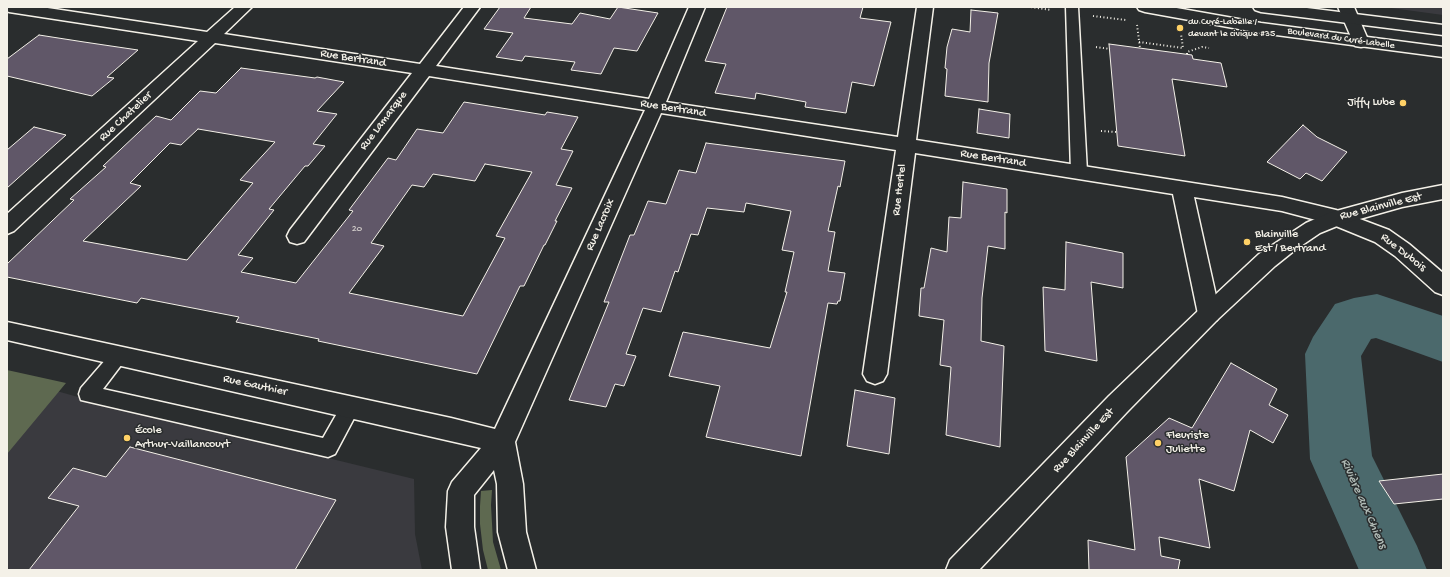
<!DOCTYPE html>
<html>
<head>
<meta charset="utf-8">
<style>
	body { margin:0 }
	#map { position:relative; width:1450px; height:577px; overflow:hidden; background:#2a2d2e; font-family:"Gochi Hand",sans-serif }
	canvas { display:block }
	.frame { position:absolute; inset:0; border:8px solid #f4f1e8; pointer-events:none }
</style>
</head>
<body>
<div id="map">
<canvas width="1450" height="577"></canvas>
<div class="frame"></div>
</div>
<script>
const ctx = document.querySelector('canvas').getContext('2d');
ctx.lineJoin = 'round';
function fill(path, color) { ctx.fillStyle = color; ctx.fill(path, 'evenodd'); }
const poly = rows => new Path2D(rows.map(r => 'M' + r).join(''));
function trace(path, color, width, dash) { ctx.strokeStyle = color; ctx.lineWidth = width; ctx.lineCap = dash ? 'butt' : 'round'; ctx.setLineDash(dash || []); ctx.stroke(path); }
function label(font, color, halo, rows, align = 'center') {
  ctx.font = font + ' "Gochi Hand",sans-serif'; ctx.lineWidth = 3; ctx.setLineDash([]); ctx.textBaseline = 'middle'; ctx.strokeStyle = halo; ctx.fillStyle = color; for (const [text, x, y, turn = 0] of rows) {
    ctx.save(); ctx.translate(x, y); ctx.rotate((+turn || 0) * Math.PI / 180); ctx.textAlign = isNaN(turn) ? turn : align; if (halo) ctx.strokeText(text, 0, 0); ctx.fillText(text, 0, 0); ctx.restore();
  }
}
const built = poly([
	[1384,7,1443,7,1443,15],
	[7,377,78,397,414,479,415,534,422,570,7,570]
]);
const green = poly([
	[7,370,66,383,7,454],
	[492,490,491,505,493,542,501,570,488,570,483,550,480,524,480,506,481,491]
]);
const river = poly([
	[1377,294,1443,316,1443,362,1376,338,1371,339,1361,356,1372,456,1417,546,1427,570,1359,570,1310,459,1305,354,1313,337,1335,304,1354,298,1377,294]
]);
const building = poly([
	[500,7,531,7,524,18,572,24,580,13,610,19,618,7,658,13,637,51,614,48,601,74,571,70,575,62,525,56,522,61,496,57,513,33,484,29,500,7],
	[727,7,863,7,860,18,891,22,874,86,852,82,846,113,805,107,806,102,756,93,755,99,715,93,726,64,705,61,727,7],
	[971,10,998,13,989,63,988,102,945,96,947,69,945,68,947,47,952,29,970,32,971,10],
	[39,35,84,42,138,50,107,77,114,78,92,96,7,76,7,59,39,35],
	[1109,44,1192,55,1193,59,1221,63,1227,87,1172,79,1185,156,1118,146,1109,44],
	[241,68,315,78,317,77,344,82,317,111,337,114,313,144,325,146,308,166,305,166,269,209,274,210,238,255,253,258,241,272,296,283,353,211,349,210,388,158,396,160,417,129,443,133,464,102,545,115,547,112,578,117,561,149,573,151,556,185,572,188,555,221,557,221,545,245,544,245,524,286,520,286,477,374,318,341,319,339,236,322,239,317,141,298,137,303,7,277,7,264,74,200,70,199,106,167,103,166,156,116,171,120,200,91,216,93,241,68],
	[198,129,275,142,240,180,253,183,187,260,83,241,141,186,130,183,170,143,181,145,198,129],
	[485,164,532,172,496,236,505,238,463,316,349,293,384,246,371,243,412,185,424,187,433,174,475,181,485,164],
	[979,109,1010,114,1009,138,977,133,979,109],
	[1303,125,1317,137,1347,152,1322,181,1306,173,1300,179,1267,162,1303,125],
	[34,127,66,135,7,188,7,150,34,127],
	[706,143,845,161,840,187,838,186,828,231,835,232,828,271,845,273,840,301,838,301,837,304,828,303,801,456,706,437,720,386,669,376,683,332,770,348,787,292,785,292,794,252,782,250,791,211,746,203,744,212,707,208,698,235,691,234,678,272,675,271,661,312,643,308,626,354,636,356,624,386,615,384,606,407,569,400,609,302,604,302,630,235,634,235,648,201,666,204,679,170,696,173,706,143],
	[963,182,1007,189,1007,213,1005,212,1005,249,988,246,982,298,981,341,1004,346,1000,447,946,435,951,367,940,365,944,320,919,316,921,288,924,288,931,248,947,252,949,217,961,218,963,182],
	[1066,242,1123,253,1123,288,1091,282,1097,361,1045,351,1043,287,1065,290,1066,242],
	[1231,363,1277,389,1269,405,1288,415,1273,443,1250,430,1234,491,1199,479,1210,548,1159,537,1161,556,1180,560,1178,570,1089,570,1088,540,1135,550,1126,457,1169,418,1192,428,1231,363],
	[855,390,895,398,889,454,847,446,855,390],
	[130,447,336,500,295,570,29,570,79,506,48,498,73,468,106,477,130,447],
	[1443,474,1443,499,1394,504,1379,481,1443,474]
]);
const path = poly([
	[1031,7,1051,10],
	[1093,16,1126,20],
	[1137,25,1140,48],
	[1139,42,1183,48,1181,34],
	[1096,47,1110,49],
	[1187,54,1187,52,1202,47,1209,48],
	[1101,131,1117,132]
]);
const lane = poly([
	[1066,7,1078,7,1087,172,1084,176,1079,177,1074,176,1071,172,1066,7],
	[119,348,125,351,128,356,103,389,323,438,344,401,351,399,358,401,360,407,335,454,328,457,81,400,79,394,81,388,113,351,119,348]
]);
const street = poly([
	[7,7,41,7,207,32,235,7,252,7,224,34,420,64,464,7,480,7,436,66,649,99,689,7,705,7,666,102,898,137,917,7,933,7,916,140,1282,197,1336,210,1389,230,1409,244,1443,273,1443,295,1435,292,1395,256,1375,242,1331,224,1282,211,1194,197,1220,314,1217,320,1209,323,1201,320,1198,314,1173,194,915,153,887,374,883,381,875,384,867,381,863,374,896,150,661,113,515,442,523,484,526,532,536,570,508,570,498,532,497,484,494,470,474,495,474,527,480,570,452,570,446,527,448,491,452,482,481,448,7,340,7,322,451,418,495,429,645,110,429,76,304,242,297,244,290,242,287,236,290,230,412,73,215,43,14,231,7,234,7,214,198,41,9,12,7,11,7,7],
	[1338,7,1354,7,1369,42,1367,46,1361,47,1355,46,1338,7]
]);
const secondary = poly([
	[1443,185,1443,199,1402,207,1342,224,1320,233,1295,250,1275,266,1217,320,1127,412,979,570,946,570,950,560,1109,396,1201,308,1259,254,1306,223,1329,213,1402,193,1443,185]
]);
const primary = poly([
	[1137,7,1171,7,1261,23,1443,47,1443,57,1261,33,1145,12,1139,10,1137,7],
	[1253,7,1299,7,1443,25,1443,35,1261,12,1255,10,1253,7]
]);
const markers = [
	[1180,28,4,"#ffd166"],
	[1403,103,4,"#ffd166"],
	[1247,242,4,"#ffd166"],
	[127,438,4,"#ffd166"],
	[1158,443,4,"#ffd166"]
];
const farPoinames = [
	["du Curé-Labelle /",1188,22],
	["devant le civique #35",1188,34]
];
const farStreetnames = [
	["Boulevard du Curé-Labelle",1341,39,8]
];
const numberNames = [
	["20",357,229]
];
const streetNames = [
	["Rue Bertrand",353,59,9],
	["Rue Bertrand",673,109,9],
	["Rue Chatelier",126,117,-43],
	["Rue Lamarque",384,121,-53],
	["Rue Bertrand",993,159,9],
	["Rue Hertel",900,190,-83],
	["Rue Blainville Est",1381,207,-14],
	["Rue Lacroix",601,225,-66],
	["Rue Dubois",1403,253,38],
	["Rue Gauthier",255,386,12],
	["Rue Blainville Est",1084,441,-47]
];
const poiNames = [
	["Jiffy Lube",1395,103,"right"],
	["Blainville",1255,235],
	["Est / Bertrand",1255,249],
	["École",135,431],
	["Arthur-Vaillancourt",135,445],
	["Fleuriste",1166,436],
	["Juliette",1166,450]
];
const waterNames = [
	["Rivière aux Chiens",1363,504,66]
];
fill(built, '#3a3a3f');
fill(green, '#5e6950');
fill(river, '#4b696c');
fill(building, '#605768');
trace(building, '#f4f1e8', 1);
trace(lane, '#f4f1e8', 3);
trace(street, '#f4f1e8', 3);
trace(secondary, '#f4f1e8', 3);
trace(primary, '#f4f1e8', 3);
trace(path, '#f4f1e8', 2, [1, 2.5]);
fill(lane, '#2a2d2e');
fill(street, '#2a2d2e');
fill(secondary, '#2a2d2e');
fill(primary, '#2a2d2e');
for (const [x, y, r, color] of markers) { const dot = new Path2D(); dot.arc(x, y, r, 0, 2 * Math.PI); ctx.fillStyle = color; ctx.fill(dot); trace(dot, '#2a2d2e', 1.5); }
label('10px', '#f4f1e8', '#2a2d2e', farPoinames, 'left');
label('10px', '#f4f1e8', '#2a2d2e', farStreetnames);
label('10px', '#cfcac8', null, numberNames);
label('12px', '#f4f1e8', '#2a2d2e', streetNames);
label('12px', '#f4f1e8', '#2a2d2e', poiNames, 'left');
label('italic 13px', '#b0bbb6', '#2a2d2e', waterNames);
</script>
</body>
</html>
